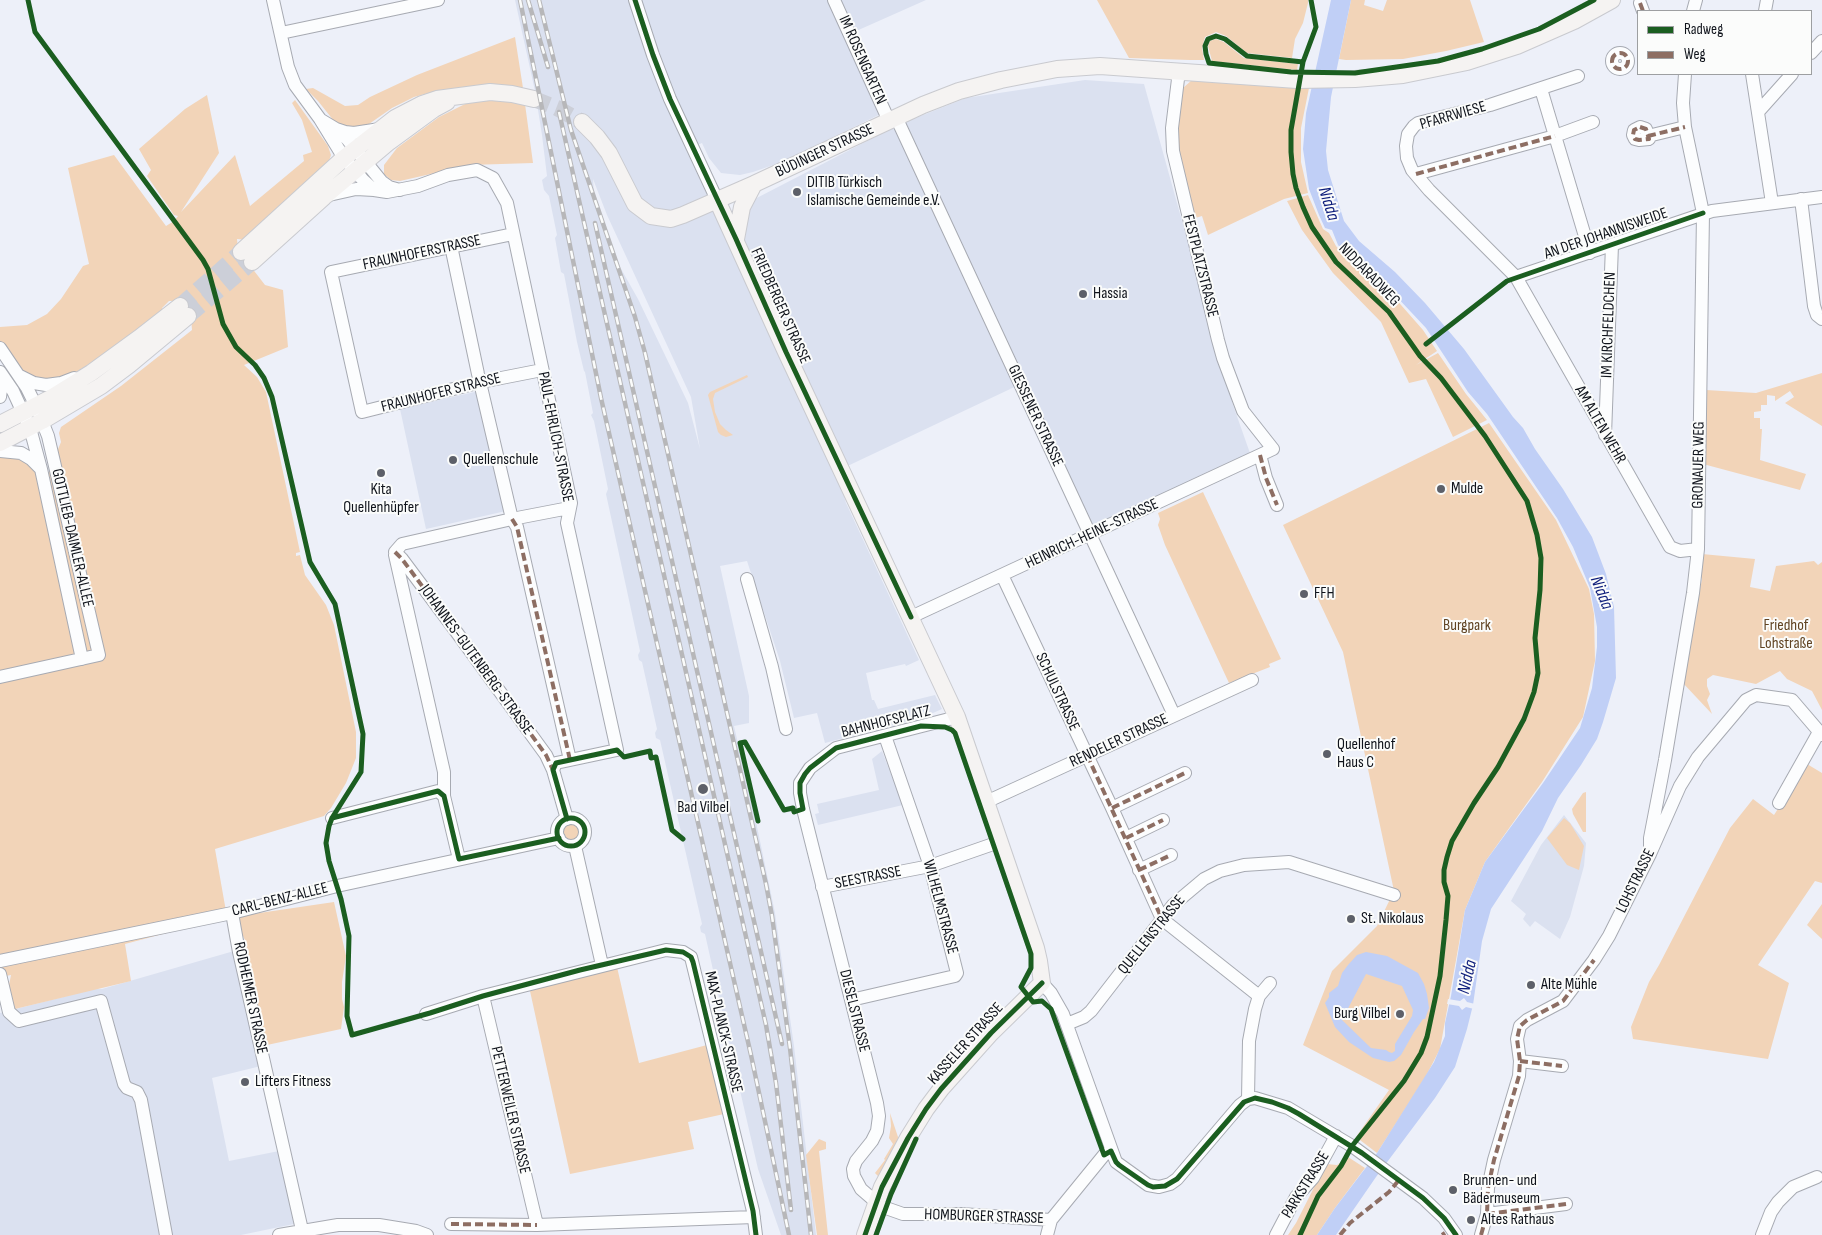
<!DOCTYPE html>
<html>
<head>
<meta charset="utf-8">
<style>
	body { margin:0 }
	#map { position:relative; width:1822px; height:1235px; overflow:hidden; background:#edf0f9; font-family:"Sofia Sans Condensed",sans-serif }
	canvas { display:block }
	.legend { position:absolute; left:1637px; top:10px; width:175px; height:65px; box-sizing:border-box; background:#fbfcfb; border:1px solid #9d9fa1; margin:0; padding:6px 9px; list-style:none; font-size:15px; color:#0f131b }
	.legend li { display:flex; align-items:center; gap:10px; height:25px }
	.legend b { width:25px; border:1px solid #9d9fa1 }
</style>
</head>
<body>
<div id="map">
<canvas width="1822" height="1235"></canvas>
<ul class="legend">
<li><b style="height:6px;background:#1b5e20"></b>Radweg</li>
<li><b style="height:6px;background:#8d6e63"></b>Weg</li>
</ul>
</div>
<script>
const ctx = document.querySelector('canvas').getContext('2d');
ctx.lineJoin = 'round';
function fill(path, color) { ctx.fillStyle = color; ctx.fill(path, 'evenodd'); }
const poly = rows => new Path2D(rows.map(r => 'M' + r).join(''));
function trace(path, color, width, dash) { ctx.strokeStyle = color; ctx.lineWidth = width; ctx.lineCap = dash ? 'butt' : 'round'; ctx.setLineDash(dash || []); ctx.stroke(path); }
function label(font, color, halo, rows, align = 'center') {
  ctx.font = font + ' "Sofia Sans Condensed",sans-serif'; ctx.lineWidth = 4; ctx.setLineDash([]); ctx.textBaseline = 'middle'; ctx.strokeStyle = halo; ctx.fillStyle = color; for (const [text, x, y, turn = 0] of rows) {
    ctx.save(); ctx.translate(x, y); ctx.rotate((+turn || 0) * Math.PI / 180); ctx.textAlign = isNaN(turn) ? turn : align; if (halo) ctx.strokeText(text, 0, 0); ctx.fillText(text, 0, 0); ctx.restore();
  }
}
const built = poly([
	[515,0,926,0,854,32,891,109,782,162,753,172,740,175,721,173,709,158,702,143,686,150,718,218,898,125,966,98,1085,80,1144,84,1233,405,1251,456,1094,529,1025,382,837,471,846,503,919,660,906,666,905,664,866,673,872,700,874,700,878,709,935,695,942,709,924,717,825,743,817,713,794,718,780,661,747,561,720,566,749,696,749,723,734,726,755,817,775,913,794,1046,816,1235,781,1235,758,1169,725,1025,722,1023,721,1018,723,1015,705,934,701,932,700,927,702,924,660,740,656,738,655,733,657,729,642,662,639,660,638,655,640,651,606,494,608,489,594,421,591,415,593,413,585,372,584,371,577,342,564,274,561,272,555,238,557,235,549,196,544,190,542,180,547,176,542,135,535,91],
	[593,179,607,215,691,397,700,449,688,403,638,299,620,267,594,193],
	[479,391,506,511,426,529,400,409],
	[882,751,903,805,818,825,815,814,819,813,817,804,879,790,872,759],
	[1564,815,1586,843,1584,866,1570,917,1560,939,1535,921,1530,927,1523,919,1526,914,1511,901,1541,845],
	[234,951,261,1066,212,1078,229,1161,279,1151,294,1224,241,1235,0,1235,0,1013,94,989,102,989]
]);
const green = poly([
	[1097,0,1308,0,1308,3,1303,23,1295,39,1292,58,1247,53,1226,36,1216,32,1205,37,1202,48,1204,60,1190,60,1129,58],
	[1351,0,1365,0,1364,5,1383,11,1387,0,1470,0,1484,42,1446,51,1403,59,1346,60,1339,59],
	[515,37,523,88,507,85,436,91,414,97,392,108,369,124,358,127,347,127,334,121,318,101,306,89,313,88,345,106,358,105,370,97,417,75],
	[1216,39,1224,42,1244,58,1298,64,1297,70,1212,61,1208,46,1210,41],
	[1192,80,1309,88,1301,128,1301,162,1308,193,1284,199,1208,235,1202,216,1192,219,1175,149,1183,88],
	[207,95,219,153,181,212,235,155,250,206,304,161,303,155,312,152,302,120,292,103,295,100,328,146,331,155,328,164,247,240,237,239,238,250,265,285,283,290,288,347,244,365,257,377,266,392,300,552,296,553,296,556,300,555,305,575,326,605,334,625,356,732,356,758,346,783,331,808,324,816,215,849,227,917,125,944,131,981,15,1009,9,985,11,975,0,977,0,457,18,459,29,465,35,471,40,493,61,442,59,433,61,427,121,386,192,330,191,318,179,301,169,301,162,308,164,312,135,334,69,377,52,383,25,375,0,347,0,327,27,325,47,314,61,299,83,266,89,264,68,168,114,155,166,226,174,221,178,216,174,215,147,176,151,170,139,149,185,109],
	[495,100,525,104,533,163,470,165,400,181,391,180,384,174,384,165,397,148,439,117,467,103],
	[1308,195,1323,229,1329,233,1336,246,1346,258,1394,297,1423,330,1437,351,1416,365,1438,353,1466,394,1487,420,1453,437,1426,379,1409,383,1381,322,1333,273,1302,230,1287,201],
	[1822,373,1822,426,1785,403,1794,397,1790,391,1775,401,1775,396,1767,395,1767,405,1761,405,1761,411,1754,412,1754,418,1760,418,1760,429,1762,429,1760,460,1806,474,1800,490,1703,464,1706,390,1756,393],
	[747,375,748,377,715,393,713,399,715,412,720,424,726,430,733,435,726,437,721,435,718,432,708,395,710,392],
	[1489,423,1556,520,1589,589,1594,614,1595,661,1583,717,1542,782,1485,862,1465,910,1440,1049,1425,1078,1377,1153,1356,1137,1389,1090,1303,1045,1332,971,1377,926,1394,891,1343,652,1283,525],
	[1203,492,1281,659,1269,664,1270,667,1229,683,1165,545,1158,525,1160,519,1158,513],
	[1702,554,1755,559,1750,587,1770,591,1776,566,1814,561,1818,565,1822,562,1822,710,1812,691,1787,679,1780,671,1756,684,1713,675,1707,679,1707,686,1710,694,1707,700,1712,714,1682,682,1702,579,1700,575],
	[1807,764,1822,773,1822,883,1815,881,1758,965,1789,983,1768,1059,1633,1039,1631,1027,1649,982,1659,965,1730,828,1753,799,1774,815],
	[1586,792,1586,832,1583,832,1573,814,1572,809,1583,793],
	[1564,818,1570,823,1584,846,1579,870,1567,865,1547,838],
	'562 832a10 10 0 1 1 20 0a10 10 0 1 1-20 0Z',
	[334,902,346,956,342,982,342,999,344,1007,341,1029,267,1045,247,965,246,942,240,930,239,916],
	[1822,904,1822,939,1807,925],
	[617,967,639,1063,707,1045,724,1114,688,1122,694,1149,570,1174,530,991],
	[890,1113,899,1140,878,1176,875,1173,885,1160,884,1159,893,1144,889,1138,891,1126],
	[819,1139,826,1142,826,1149,819,1151,828,1235,817,1235,806,1155],
	[1348,1157,1365,1168,1335,1208,1317,1235,1288,1235,1296,1223,1326,1164,1337,1165]
]);
const water = poly([
	[1331,0,1351,0,1331,97,1326,151,1328,170,1344,221,1359,241,1395,272,1425,303,1464,349,1513,417,1523,428,1535,449,1563,489,1592,537,1606,574,1614,607,1616,678,1603,722,1597,739,1581,765,1558,798,1542,831,1491,909,1482,941,1473,1005,1467,1029,1455,1067,1435,1098,1376,1177,1336,1235,1317,1235,1335,1208,1377,1153,1434,1062,1445,1036,1445,1023,1451,996,1465,910,1485,862,1543,783,1580,728,1592,688,1597,647,1597,627,1590,588,1573,547,1557,518,1487,414,1468,392,1426,328,1395,295,1348,256,1338,245,1332,230,1325,228,1319,215,1309,189,1303,149,1306,113],
	[1366,952,1387,956,1418,973,1424,984,1427,994,1429,1008,1425,1019,1423,1019,1414,1032,1401,1055,1394,1061,1389,1062,1373,1058,1349,1042,1335,1027,1325,1003,1329,997,1329,993,1338,986,1342,973,1348,965,1357,955],
	[1366,974,1402,986,1413,1010,1412,1016,1395,1044,1395,1051,1392,1053,1389,1052,1386,1050,1371,1048,1342,1020]
]);
const pier = poly([
	[1464,998,1467,1002,1475,1004,1474,1009,1466,1007,1462,1010,1459,1006,1447,1004,1448,999,1460,1001]
]);
const majorTunnel = poly([
	[534,99,557,108,582,122],
	[180,306,241,252],
	[188,316,252,262]
]);
const minor = poly([
	[273,0,288,67,295,85,320,119,344,158,363,180,374,190],
	[635,0,653,55,670,99,717,200],
	[834,0,889,121],
	[1640,3,1643,11],
	[1693,11,1696,0],
	[1765,11,1767,0],
	[281,33,438,0],
	'1612 61a8 8 0 1 1 16 0a8 8 0 1 1-16 0Z',
	[1811,53,1822,41],
	[1752,74,1772,203],
	[1578,76,1490,105,1418,123,1414,126,1408,134,1406,146,1407,158,1412,170,1429,190,1516,277,1670,547,1680,551,1698,549],
	[1541,89,1590,253],
	[1758,112,1792,74],
	[896,117,1174,715],
	[321,120,336,129,347,139,382,182,389,187,400,190],
	[1640,127,1646,129,1649,139,1639,140,1635,139,1633,135,1634,130,1640,127],
	[336,129,345,132,354,133,380,129],
	[1648,136,1685,127],
	[1416,174,1555,136,1593,122],
	[329,195,356,189,374,190,387,192,418,186,448,175,477,170,493,178,507,203,571,503,567,523,617,750,556,763,553,770,567,819],
	[1801,199,1814,306,1817,315,1822,319],
	[513,234,331,272,362,412,481,382,542,370],
	[451,246,478,374,512,519,517,527,570,760],
	[1516,277,1712,211,1822,197],
	[0,348,27,388,36,406,48,436,99,655,0,677],
	[0,372,13,391,30,428,41,469,82,659],
	[0,375,2,381,0,397],
	[20,376,34,383,46,385,61,383,74,378],
	[1605,435,1612,245],
	[0,451,21,453,31,459,41,469],
	[1260,455,1266,478,1277,505],
	[395,552,402,559,455,630,546,755,553,770],
	[395,552,402,544,512,519,569,508],
	[395,555,444,772,444,796],
	[1002,575,1112,808,1162,919,1259,996],
	[747,579,772,667,786,729],
	[911,617,1273,449,1243,411,1223,358,1218,340,1173,151,1172,128,1179,71],
	[986,802,1252,680],
	[1779,803,1819,732],
	[1112,808,1185,773],
	[332,818,438,791,444,796,459,859],
	'557 832a14 14 0 1 1 28 0a14 14 0 1 1-28 0Z',
	[1126,838,1163,820],
	[575,846,602,965],
	[1650,854,1650,838,1665,760,1693,593,1698,549,1703,213,1685,127,1683,103,1685,74],
	[1139,870,1171,855],
	[822,887,930,866,999,842],
	[232,913,239,952,302,1230],
	[0,961,232,913,337,886,559,838],
	[0,974,9,1012,19,1021,101,1001,124,1084,127,1088,137,1092,141,1100,166,1235],
	[1042,983,1051,993,1063,1014,1116,1162,1148,1185,1159,1187,1170,1184,1177,1179,1240,1105,1248,1099,1255,1098,1288,1108,1352,1146,1423,1198,1444,1218,1456,1235],
	[483,996,537,1225],
	[851,1000,955,976,957,973,930,866,885,736],
	[426,1014,483,996,666,950,683,952,691,957,753,1211,756,1235],
	[1067,1024,1084,1017,1091,1011,1173,905,1204,879,1220,871,1244,865,1289,862,1394,895],
	[1520,1061,1562,1066],
	[1248,1099,1249,1041,1255,1009,1259,996,1270,983],
	[876,1202,861,1189,854,1176,853,1169,856,1161,872,1141,877,1131,879,1116,877,1103,803,809,800,793,800,783,810,768,836,748,957,717],
	[886,1208,903,1214,961,1214,1051,1220,1104,1155,1111,1151],
	[1487,1214,1566,1204],
	[451,1224,537,1225,754,1217],
	[279,1235,338,1225,379,1225,416,1231,427,1235],
	[1047,1235,1051,1220],
	[1276,1235,1296,1197,1313,1178,1336,1136],
	[1481,1235,1487,1214,1488,1188,1494,1160,1519,1076,1520,1061,1517,1039,1520,1026,1527,1020,1563,1001,1594,960,1609,936,1650,854,1680,786,1698,757,1746,700,1756,695,1792,700,1822,735],
	[1762,1235,1771,1212,1778,1202,1793,1187,1817,1177]
]);
const major = poly([
	[582,122,597,137,609,153,635,204,651,216,671,219,683,215,754,184,923,105,959,91,1001,80,1057,69,1100,66,1297,80,1355,79,1403,75,1467,62,1517,46,1574,21,1612,0],
	[717,200,786,352,957,717,1036,948,1039,961,1042,983,991,1033,941,1089,926,1109,908,1138,882,1187,865,1235],
	[736,239,742,207,754,184],
	[241,252,344,158,395,118,422,104,437,99,490,92,512,94,534,99],
	[252,262,324,197,389,142,434,109,447,102],
	[0,424,49,399,91,373,139,338,180,306],
	[0,443,42,421,101,386,129,365,188,316]
]);
const rail = poly([
	[520,0,601,398,751,1055,789,1235],
	[528,0,548,67],
	[539,0,571,130,635,317,645,353,766,884,772,916,790,1048,811,1235],
	[559,112,766,1025,776,1083,791,1210],
	[595,223,782,1044]
]);
const quiet = poly([
	[1640,3,1643,11],
	'1612 61a8 8 0 1 1 16 0a8 8 0 1 1-16 0Z',
	[1640,127,1646,129,1649,139,1639,140,1635,139,1633,135,1634,130,1640,127],
	[1648,136,1685,127],
	[1416,174,1555,136],
	[1260,455,1266,478,1277,505],
	[512,519,517,527,570,760],
	[395,552,402,559,455,630,546,755,553,770],
	[1087,755,1162,919],
	[1112,808,1185,773],
	[1126,838,1163,820],
	[1139,870,1171,855],
	[1520,1061,1562,1066],
	[1487,1214,1566,1204],
	[451,1224,537,1225],
	[1340,1235,1350,1223,1389,1192,1399,1180],
	[1442,1235,1445,1233],
	[1481,1235,1487,1214,1488,1188,1494,1160,1519,1076,1520,1061,1517,1039,1520,1026,1527,1020,1563,1001,1594,960]
]);
const cycleway = poly([
	[28,0,35,32,203,260,208,269,223,324,236,347,255,365,264,378,272,397,310,562,335,604,363,734,361,772,332,818,329,826,326,843,329,861,341,899,349,936,347,1016,352,1035,430,1013,483,996,580,970,666,950,683,952,691,957,693,962,753,1211,756,1235],
	[635,0,653,55,670,99,736,239,786,352,911,617],
	[1303,62,1247,56,1225,39,1216,36,1208,39,1205,46,1206,54,1209,63,1291,72,1355,73,1438,61,1482,49,1539,29,1594,0],
	[1426,344,1507,281,1703,213],
	[332,818,438,791,444,796,459,859,559,838],
	'557 832a14 14 0 1 1 28 0a14 14 0 1 1-28 0Z',
	[567,819,553,770,556,763,617,750,624,757,650,751,651,758,656,757,672,830,683,839],
	[758,821,740,743,745,742,784,810,793,808,794,812,803,809,800,793,800,783,805,774,810,768,836,748,921,726,945,727,952,730,955,733,1031,954,1031,968,1021,987,1033,1002,1042,1001,1051,1009,1104,1155,1111,1151,1116,1162,1119,1165,1148,1185,1153,1187,1165,1186,1177,1179,1244,1102,1255,1098,1272,1102,1288,1108,1299,1114,1362,1153,1423,1198,1444,1218,1456,1235],
	[865,1235,882,1187,908,1138,926,1109,941,1089,991,1033,1042,983],
	[876,1235,891,1194,916,1139],
	[1300,1235,1318,1196,1341,1166,1352,1146,1404,1081,1421,1053,1427,1037,1440,976,1446,920,1448,896,1444,882,1444,870,1447,857,1452,841,1474,803,1498,767,1524,719,1534,692,1538,673,1535,638,1540,590,1541,558,1537,535,1527,501,1485,436,1441,378,1420,356,1389,312,1336,262,1312,227,1303,207,1296,188,1293,174,1291,152,1291,130,1303,62,1316,27,1311,0]
]);
const markers = [
	[797,192,5,"#5d6069"],
	[1083,294,5,"#5d6069"],
	[453,460,5,"#5d6069"],
	[381,473,5,"#5d6069"],
	[1441,489,5,"#5d6069"],
	[1304,594,5,"#5d6069"],
	[1327,754,5,"#5d6069"],
	[703,789,6,"#5d6069"],
	[1351,919,5,"#5d6069"],
	[1531,985,5,"#5d6069"],
	[1400,1014,5,"#5d6069"],
	[245,1082,5,"#5d6069"],
	[1453,1190,5,"#5d6069"],
	[1471,1220,5,"#5d6069"]
];
const streetNames = [
	["IM ROSENGARTEN",862,60,66],
	["PFARRWIESE",1453,116,-16],
	["BÜDINGER STRASSE",825,151,-25],
	["AN DER JOHANNISWEIDE",1606,234,-19],
	["FRAUNHOFERSTRASSE",422,253,-12],
	["FESTPLATZSTRASSE",1200,266,76],
	["NIDDARADWEG",1369,275,46],
	["FRIEDBERGER STRASSE",780,306,66],
	["IM KIRCHFELDCHEN",1609,325,-88],
	["FRAUNHOFER STRASSE",441,393,-14],
	["GIESSENER STRASSE",1035,416,65],
	["AM ALTEN WEHR",1600,425,60],
	["PAUL-EHRLICH-STRASSE",555,437,79],
	["GRONAUER WEG",1699,465,-89],
	["HEINRICH-HEINE-STRASSE",1092,534,-25],
	["GOTTLIEB-DAIMLER-ALLEE",72,538,77],
	["JOHANNES-GUTENBERG-STRASSE",476,660,54],
	["SCHULSTRASSE",1057,692,65],
	["BAHNHOFSPLATZ",886,722,-14],
	["RENDELER STRASSE",1119,741,-25],
	["SEESTRASSE",868,878,-11],
	["LOHSTRASSE",1636,881,-64],
	["CARL-BENZ-ALLEE",280,900,-14],
	["WILHELMSTRASSE",940,907,75],
	["QUELLENSTRASSE",1152,935,-51],
	["RODHEIMER STRASSE",250,998,78],
	["DIESELSTRASSE",854,1011,76],
	["MAX-PLANCK-STRASSE",723,1032,77],
	["KASSELER STRASSE",966,1044,-48],
	["PETTERWEILER STRASSE",510,1110,77],
	["PARKSTRASSE",1306,1185,-58],
	["HOMBURGER STRASSE",984,1217,2]
];
const poiNames = [
	["DITIB Türkisch",807,183],
	["Islamische Gemeinde e.V.",807,201],
	["Hassia",1093,294],
	["Quellenschule",463,460],
	["Mulde",1451,489],
	["Kita",381,490,"center"],
	["Quellenhüpfer",381,508,"center"],
	["FFH",1314,594],
	["Quellenhof",1337,745],
	["Haus C",1337,763],
	["Bad Vilbel",703,808,"center"],
	["St. Nikolaus",1361,919],
	["Alte Mühle",1541,985],
	["Burg Vilbel",1390,1014,"right"],
	["Lifters Fitness",255,1082],
	["Brunnen- und",1463,1181],
	["Bädermuseum",1463,1199],
	["Altes Rathaus",1481,1220]
];
const parkNames = [
	["Burgpark",1467,626],
	["Friedhof",1786,626],
	["Lohstraße",1786,644]
];
const waterNames = [
	["Nidda",1328,204,72],
	["Nidda",1601,593,68],
	["Nidda",1468,977,-77]
];
fill(built, '#dbe1f0');
fill(green, '#f2d4b8');
fill(water, '#c0cff6');
fill(pier, '#edf0f9');
trace(majorTunnel, '#cccfd8', 16, [16, 8]);
trace(minor, '#a7aab2', 14);
trace(major, '#c9cacf', 18);
trace(minor, '#fcfdfe', 12);
trace(major, '#f5f3f2', 16);
trace(rail, '#b7b7b9', 4.5);
trace(rail, '#fbfcfb', 2.5, [8]);
trace(quiet, '#8d6e63', 4, [8, 4]);
trace(cycleway, '#1b5e20', 5);
for (const [x, y, r, color] of markers) { const dot = new Path2D(); dot.arc(x, y, r, 0, 2 * Math.PI); ctx.fillStyle = color; ctx.fill(dot); trace(dot, '#fbfcfb', 2); }
label('16px', '#0f131b', '#fbfcfb', streetNames);
label('16px', '#0f131b', '#fbfcfb', poiNames, 'left');
label('16px', '#604322', '#fbfcfb', parkNames);
label('italic 18px', '#0f1f7c', '#fbfcfb', waterNames);
</script>
</body>
</html>
